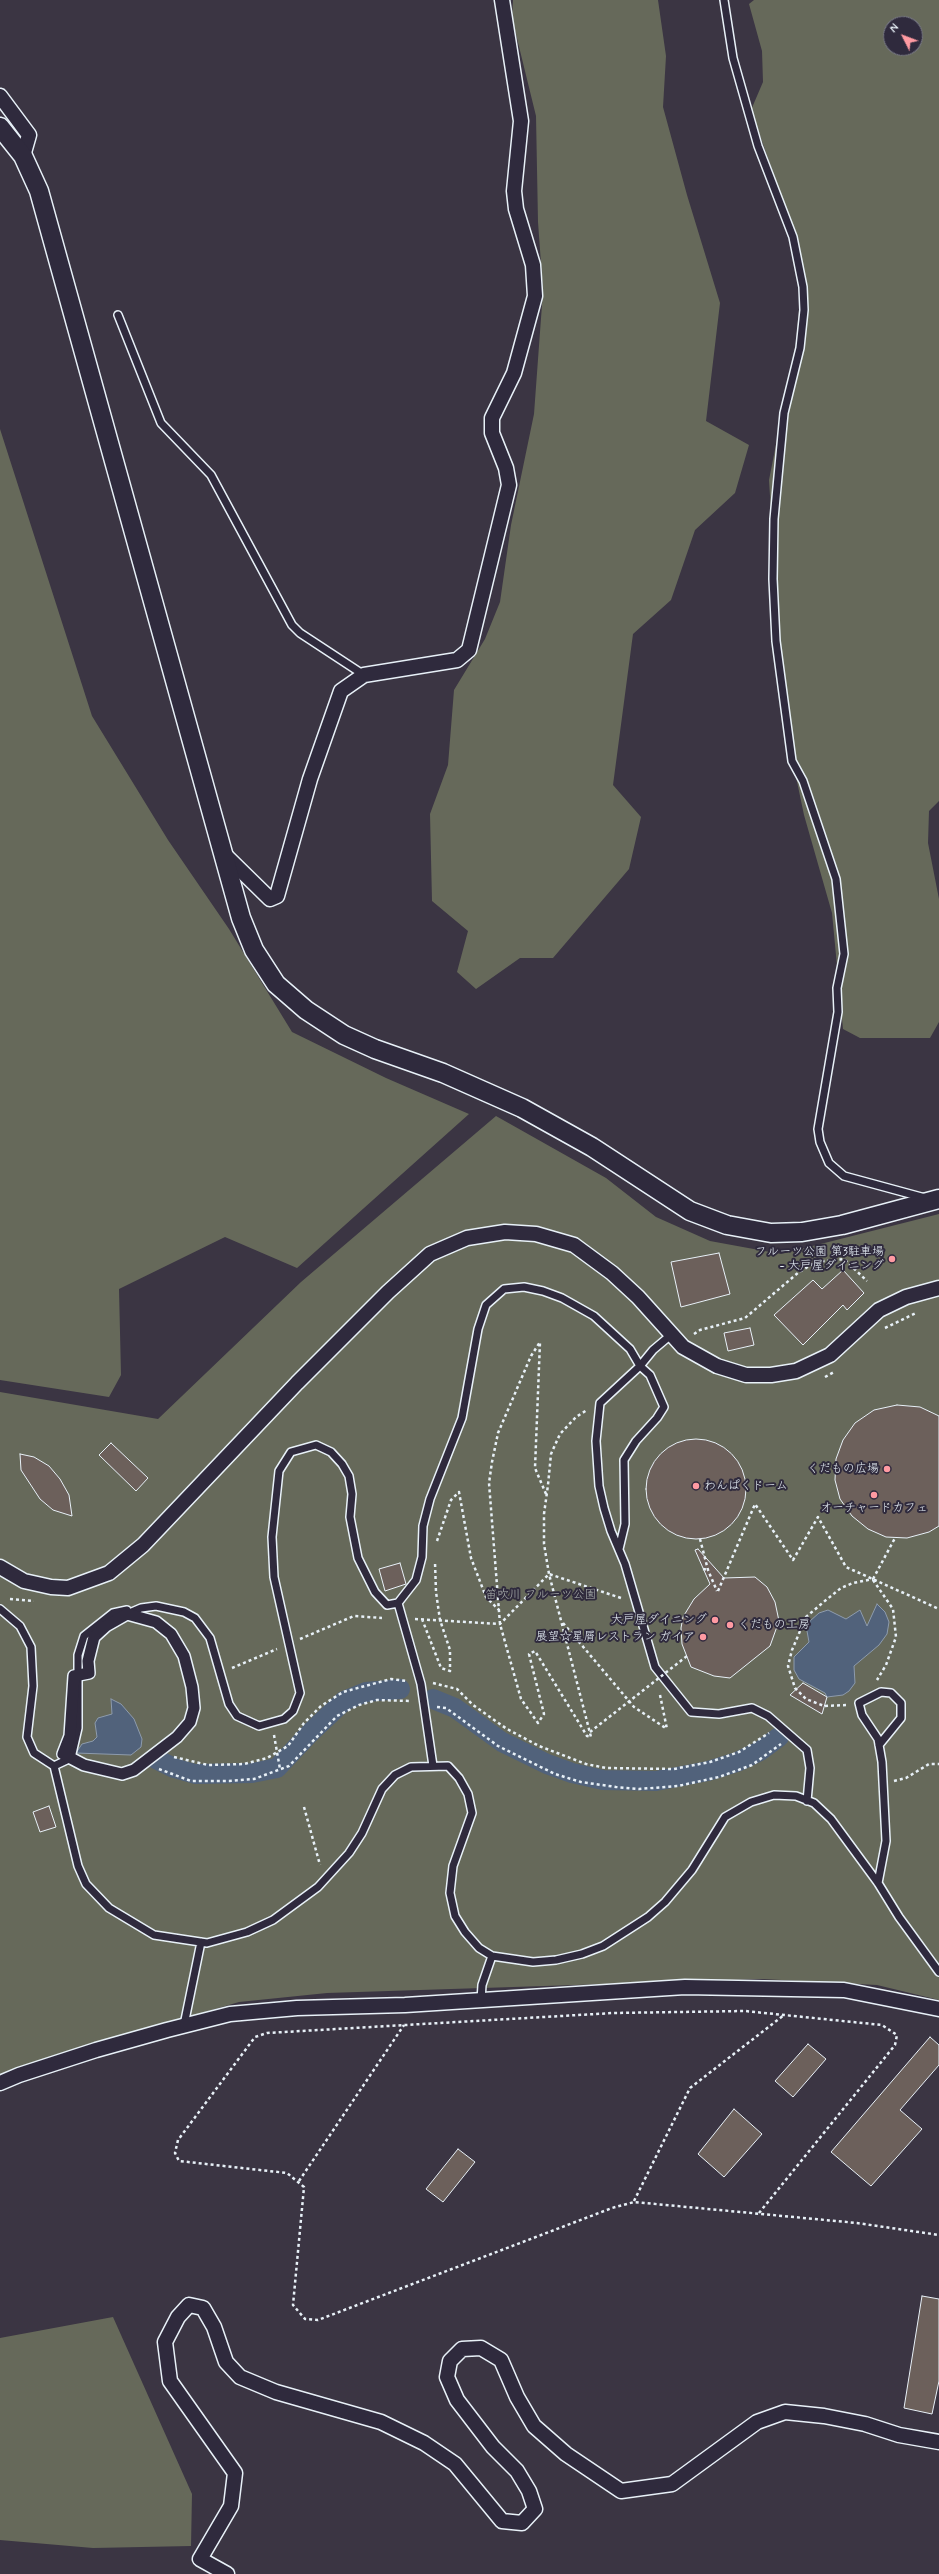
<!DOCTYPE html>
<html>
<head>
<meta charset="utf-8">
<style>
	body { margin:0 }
	#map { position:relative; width:939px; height:2574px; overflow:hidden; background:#3b3543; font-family:Mynerve,sans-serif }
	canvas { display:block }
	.north { position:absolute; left:883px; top:16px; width:40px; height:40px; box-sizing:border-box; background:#2f2a3d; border:1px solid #797a88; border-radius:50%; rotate:312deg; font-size:11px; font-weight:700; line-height:16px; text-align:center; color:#e8f1f8 }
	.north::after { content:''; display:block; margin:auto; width:14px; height:18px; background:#ff9aa2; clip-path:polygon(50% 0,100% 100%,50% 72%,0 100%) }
</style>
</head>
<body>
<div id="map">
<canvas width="939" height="2574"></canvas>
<div class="north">N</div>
</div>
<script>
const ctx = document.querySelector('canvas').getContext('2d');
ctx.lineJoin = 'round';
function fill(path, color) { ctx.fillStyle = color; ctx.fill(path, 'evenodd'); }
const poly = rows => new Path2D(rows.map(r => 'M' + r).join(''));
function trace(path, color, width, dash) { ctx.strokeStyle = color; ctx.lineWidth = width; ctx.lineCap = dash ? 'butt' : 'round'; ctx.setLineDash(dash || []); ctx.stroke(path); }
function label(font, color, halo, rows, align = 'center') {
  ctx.font = font + ' Mynerve,"Klee One",sans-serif'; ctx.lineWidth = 4; ctx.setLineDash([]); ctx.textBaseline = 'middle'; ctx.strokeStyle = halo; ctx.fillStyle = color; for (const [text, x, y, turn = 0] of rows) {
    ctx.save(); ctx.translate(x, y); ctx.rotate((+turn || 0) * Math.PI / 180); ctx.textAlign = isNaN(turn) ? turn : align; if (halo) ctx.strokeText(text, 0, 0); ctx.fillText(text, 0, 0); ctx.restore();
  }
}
const green = poly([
	[513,0,658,0,666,56,663,107,687,195,720,303,706,421,749,445,735,493,695,530,671,600,633,634,613,785,641,817,629,869,553,958,520,958,476,989,457,972,468,931,432,901,430,814,448,765,454,690,485,639,500,602,511,525,534,414,543,291,538,222,536,116,512,18],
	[754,0,939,0,939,801,929,811,928,843,939,899,939,1022,930,1038,860,1038,843,1029,832,913,804,815,791,753,780,655,769,480,796,343,801,287,787,212,751,110,763,82,762,51,749,4],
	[891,24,915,24,915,48,891,48],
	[0,429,92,716,168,840,229,929,292,1032,386,1078,469,1114,297,1268,225,1237,119,1289,121,1375,109,1397,0,1380],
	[496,1116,606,1178,656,1217,710,1241,781,1254,939,1214,939,2000,877,1985,762,1979,327,1993,239,2002,93,2045,0,2075,0,1392,158,1419,301,1282],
	[113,2317,192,2494,191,2546,93,2548,0,2540,0,2338]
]);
const water = poly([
	[877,1604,885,1612,889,1622,887,1634,879,1645,854,1666,855,1683,849,1691,843,1695,827,1697,825,1693,799,1679,794,1670,794,1657,809,1642,807,1631,810,1621,819,1613,828,1610,846,1619,860,1610,867,1626,877,1604],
	[111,1699,121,1704,134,1719,142,1739,141,1747,131,1755,76,1753,82,1744,93,1741,97,1737,95,1723,98,1718,112,1714,111,1699]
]);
const canal = poly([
	[433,1699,455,1708,502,1742,547,1764,572,1773,603,1780,656,1781,708,1771,737,1762,760,1751,779,1737],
	[156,1759,174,1768,195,1774,252,1773,277,1768,311,1732,344,1701,366,1692,400,1689]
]);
const building = poly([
	[719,1253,730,1294,681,1307,671,1262,719,1253],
	[843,1270,864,1293,847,1310,843,1305,803,1345,774,1315,813,1280,822,1289,843,1270],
	[750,1328,754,1345,728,1351,724,1333,750,1328],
	[897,1405,920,1407,939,1416,939,1526,929,1532,907,1538,886,1537,868,1529,852,1516,840,1499,835,1480,836,1459,843,1440,855,1423,874,1410,897,1405],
	'646 1489a50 50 0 1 1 100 0a50 50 0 1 1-100 0Z',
	[111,1443,148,1478,136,1491,99,1455,111,1443],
	[20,1454,34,1457,49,1466,60,1479,69,1495,72,1516,53,1510,40,1499,21,1470,20,1454],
	[698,1549,724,1578,755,1577,767,1587,775,1602,779,1621,770,1646,730,1678,714,1676,691,1667,682,1644,681,1628,683,1617,694,1599,710,1584,695,1550,698,1549],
	[400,1563,406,1584,385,1591,379,1569,400,1563],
	[803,1683,827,1697,822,1714,790,1695,803,1683],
	[49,1806,56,1827,40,1832,33,1812,49,1806],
	[930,2037,939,2045,939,2065,900,2110,922,2129,871,2186,831,2152,930,2037],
	[808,2044,826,2059,793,2097,775,2081,808,2044],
	[734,2109,762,2134,724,2177,698,2154,734,2109],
	[458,2149,475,2162,443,2202,426,2189,458,2149],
	[922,2296,939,2299,939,2381,932,2414,904,2408,922,2296]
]);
const path = poly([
	[885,1328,916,1313],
	[694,1334,700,1330,745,1318,799,1272,816,1262,844,1259,867,1281],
	[825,1377,834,1372],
	[546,1494,535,1468,540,1342,531,1356,498,1433,492,1462,489,1483,500,1624,521,1699,538,1723,544,1714,529,1654,535,1651,587,1736,591,1737,549,1574,544,1544,544,1514,548,1485,551,1454,560,1434,576,1417,587,1410],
	[700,1539,708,1570,717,1591],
	[437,1541,451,1500,459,1492,471,1558,486,1597,499,1610],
	[703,1569,708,1570],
	[873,1579,895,1538],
	[873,1580,893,1609,896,1637,886,1665,877,1680],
	[718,1591,755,1504,793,1560,818,1517,846,1567,939,1609],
	[10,1599,34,1601],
	[415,1619,500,1624,549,1574,621,1598],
	[422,1619,441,1668,450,1671,450,1650,440,1620,436,1592,435,1562],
	[563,1623,634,1707,667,1729],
	[300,1639,354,1616,382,1618],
	[232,1668,277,1649],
	[433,1683,457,1689,473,1705,507,1729,539,1746,586,1764,606,1768,674,1769,710,1762,739,1752,769,1733],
	[660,1695,667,1729],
	[846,1705,824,1706,806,1699,795,1688,788,1666,792,1650,806,1617,826,1600,841,1588,853,1583,873,1579],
	[437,1707,446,1708,498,1746,555,1774,581,1782,616,1787,639,1789,678,1786,719,1777,752,1765,781,1744],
	[274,1735,280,1769],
	[174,1757,208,1765,244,1764,267,1758,288,1746,304,1723,321,1706,343,1692,391,1679,407,1681],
	[159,1769,191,1781,229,1781,254,1779,289,1766,337,1716,359,1705,377,1700,410,1701],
	[894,1781,906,1778,929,1764,939,1764],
	[304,1807,320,1865],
	[299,2181,404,2025],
	[634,2201,690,2088,784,2015],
	[759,2213,895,2045,897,2035,882,2025,745,2011,613,2013,267,2033,255,2037,178,2140,175,2153,179,2161,287,2173,304,2187,293,2305,305,2319,318,2320,612,2208,634,2202,857,2223,939,2235]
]);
const service = poly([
	[724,0,733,58,758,146,793,237,803,287,804,310,800,348,784,413,774,519,773,579,776,641,792,761,803,781,836,879,844,954,837,988,838,1012,818,1129,820,1142,829,1163,844,1176,925,1198],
	[118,315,161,423,211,475,292,625,300,633,364,675],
	[619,1549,625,1524,624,1460,636,1441,657,1418,664,1407,650,1375,640,1366,653,1350,672,1334],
	[398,1603,421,1684,433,1766],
	[0,1609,20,1626,31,1647,33,1686,27,1737,34,1753,54,1766,78,1866,86,1884,109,1908,154,1935,207,1943,247,1932,273,1920,318,1887,349,1853,362,1833,382,1789,395,1775,411,1767,448,1766,459,1778,468,1794,472,1813,453,1866,450,1893,455,1916,465,1932,479,1948,492,1956,533,1962,556,1960,582,1954,603,1946,648,1917,665,1902,692,1870,725,1817,751,1802,774,1795,796,1796,814,1803,831,1819,878,1883,899,1917,939,1972],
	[127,1614,141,1608,156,1606,184,1612,195,1618,210,1638,229,1704,237,1716,259,1726,284,1719,293,1711,300,1693,274,1577,272,1537,279,1471,291,1452,316,1445,331,1452,342,1464,349,1476,352,1494,350,1517,358,1558,375,1592,387,1605,398,1603,416,1580,422,1557,423,1526,430,1499,462,1418,478,1329,486,1305,504,1289,524,1287,543,1291,562,1298,594,1316,630,1349,640,1366,600,1403,596,1441,599,1486,604,1508,611,1531,625,1564,655,1667,691,1712,719,1714,752,1708,768,1716,807,1750,810,1768,807,1801],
	[54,1766,71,1758,78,1728,78,1655,84,1636,113,1613,127,1610],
	[878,1883,886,1841,882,1762,878,1739,862,1715,859,1703,881,1692,891,1693,901,1703,901,1718,879,1745],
	[481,2000,482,1985,492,1956],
	[184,2025,201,1942]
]);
const pedestrian = poly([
	[127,1614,156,1622,171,1634,184,1656,192,1687,194,1708,190,1722,177,1737,134,1770,122,1774,84,1765,63,1754,70,1736,74,1676,89,1673,88,1661,94,1637,106,1626,127,1614]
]);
const minor = poly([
	[0,96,29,135,23,156],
	[222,852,270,899,277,896,310,779,341,691,364,675,457,660,469,650,509,485,506,468,492,433,492,418,514,373,535,296,533,265,516,209,514,191,521,121,502,0],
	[0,1567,24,1581,51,1587,68,1588,109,1573,143,1545,297,1383,388,1292,430,1254,467,1238,505,1232,536,1234,574,1245,612,1273,638,1297,683,1347,717,1366,746,1375,771,1375,796,1371,830,1355,879,1310,906,1297,939,1288],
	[0,2083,19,2075,96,2050,167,2030,230,2014,297,2008,405,2005,685,1987,844,1990,939,2009],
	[227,2574,200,2559,231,2506,235,2473,170,2381,165,2342,178,2317,189,2305,203,2308,214,2327,226,2362,240,2377,276,2392,381,2422,424,2443,455,2464,502,2521,522,2523,535,2509,529,2491,517,2471,493,2447,457,2400,447,2377,450,2361,462,2349,481,2348,501,2360,517,2397,534,2426,566,2454,621,2491,672,2484,757,2422,785,2412,824,2416,865,2424,899,2435,939,2442]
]);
const tertiary = poly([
	[0,127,23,156,39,191,241,918,254,950,276,984,306,1010,344,1035,375,1049,443,1073,522,1108,592,1147,690,1211,727,1225,771,1233,802,1232,842,1225,939,1199]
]);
const pathBridge = poly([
	[590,1732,687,1656]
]);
const markers = [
	[892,1259,4,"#ff9aa2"],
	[887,1469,4,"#ff9aa2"],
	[696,1486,4,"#ff9aa2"],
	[874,1495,4,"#ff9aa2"],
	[715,1620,4,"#ff9aa2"],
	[730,1625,4,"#ff9aa2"],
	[703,1637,4,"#ff9aa2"]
];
const poiNames = [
	["フルーツ公園 第3駐車場",884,1252],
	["- 大戸屋ダイニング",884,1266],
	["くだもの広場",879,1469],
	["わんぱくドーム",704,1486,"left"],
	["オーチャードカフェ",874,1508,"center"],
	["大戸屋ダイニング",707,1620],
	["くだもの工房",738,1625,"left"],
	["展望☆星屑レストラン ガイア",695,1637]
];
const parkNames = [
	["笛吹川 フルーツ公園",541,1595]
];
fill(green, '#66695a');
fill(water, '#51627b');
trace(water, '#8d9bad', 1);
trace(canal, '#51627b', 20);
fill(building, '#6c605b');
trace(building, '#e8f1f8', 1);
trace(service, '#e8f1f8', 10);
trace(pedestrian, '#e8f1f8', 14);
trace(minor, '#e8f1f8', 17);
trace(tertiary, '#e8f1f8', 21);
trace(path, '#e8f1f8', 2.5, [3, 3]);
trace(service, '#2f2a3d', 7);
trace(pedestrian, '#2f2a3d', 11);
trace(minor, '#2f2a3d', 14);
trace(tertiary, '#2f2a3d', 18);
trace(pathBridge, '#e8f1f8', 2.5, [3, 3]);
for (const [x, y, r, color] of markers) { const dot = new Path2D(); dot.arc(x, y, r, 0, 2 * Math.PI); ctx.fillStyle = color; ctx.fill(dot); trace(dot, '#2f2a3d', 1.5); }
label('12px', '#e8f1f8', '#2f2a3d', poiNames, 'right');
label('12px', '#aeb4b1', '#2f2a3d', parkNames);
</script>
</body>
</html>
